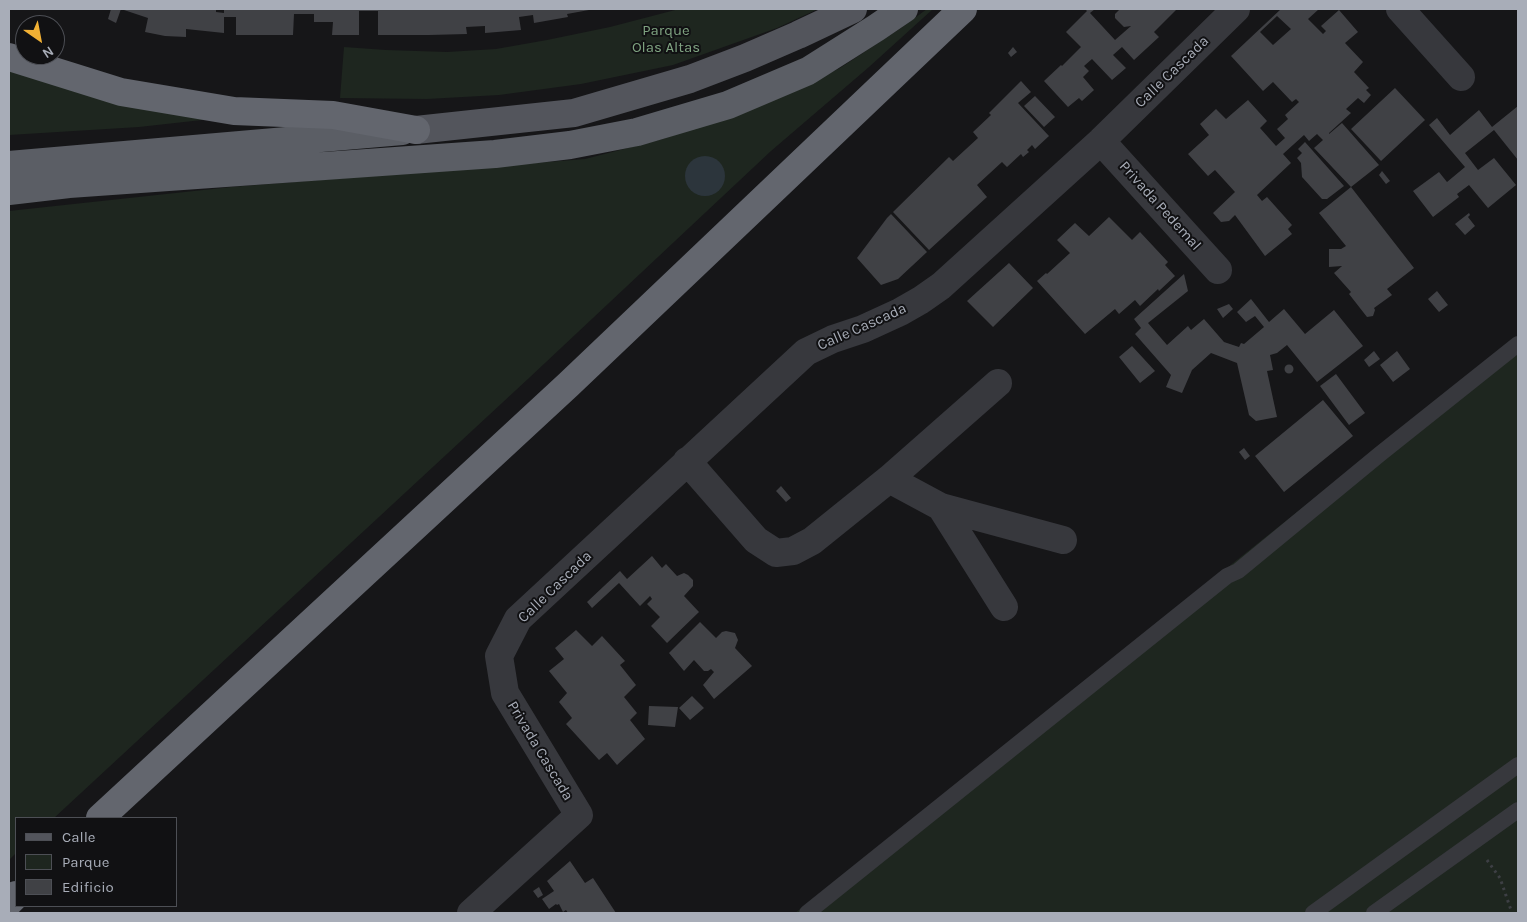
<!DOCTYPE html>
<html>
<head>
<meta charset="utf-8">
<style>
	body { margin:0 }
	#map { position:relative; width:1527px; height:922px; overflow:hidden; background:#161618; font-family:Karla,sans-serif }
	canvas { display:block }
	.frame { position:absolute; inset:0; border:10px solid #a8adb8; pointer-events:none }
	.legend { position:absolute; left:15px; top:817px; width:162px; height:90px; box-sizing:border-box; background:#111113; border:1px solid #4d4f55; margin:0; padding:6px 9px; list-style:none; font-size:15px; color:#a8adb8 }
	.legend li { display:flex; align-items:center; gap:10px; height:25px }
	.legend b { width:25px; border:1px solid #4d4f55 }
	.north { position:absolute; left:15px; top:15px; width:50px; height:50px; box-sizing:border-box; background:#111113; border:1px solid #4d4f55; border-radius:50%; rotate:147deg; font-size:14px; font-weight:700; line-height:20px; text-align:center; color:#a8adb8 }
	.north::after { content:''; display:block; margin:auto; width:18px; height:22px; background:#f2b134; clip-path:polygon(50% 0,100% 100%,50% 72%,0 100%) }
</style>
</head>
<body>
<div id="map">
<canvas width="1527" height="922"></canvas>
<div class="frame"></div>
<ul class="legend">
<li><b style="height:6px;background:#53555c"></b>Calle</li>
<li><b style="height:14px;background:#1e261f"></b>Parque</li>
<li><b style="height:14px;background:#404145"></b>Edificio</li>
</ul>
<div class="north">N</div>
</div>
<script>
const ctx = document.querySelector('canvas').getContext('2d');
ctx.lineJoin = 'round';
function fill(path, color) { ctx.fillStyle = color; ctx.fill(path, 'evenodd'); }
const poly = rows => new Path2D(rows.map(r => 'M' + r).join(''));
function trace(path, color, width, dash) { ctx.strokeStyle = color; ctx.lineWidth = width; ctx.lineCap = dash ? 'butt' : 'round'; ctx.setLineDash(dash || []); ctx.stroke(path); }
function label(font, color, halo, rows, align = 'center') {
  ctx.font = font + ' Karla,sans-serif'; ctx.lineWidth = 4; ctx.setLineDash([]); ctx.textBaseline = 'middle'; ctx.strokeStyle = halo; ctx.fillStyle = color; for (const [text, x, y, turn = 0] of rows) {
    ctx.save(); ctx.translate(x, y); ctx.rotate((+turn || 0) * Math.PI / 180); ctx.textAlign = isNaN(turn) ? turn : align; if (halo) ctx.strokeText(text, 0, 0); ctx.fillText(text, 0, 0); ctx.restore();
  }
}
const green = poly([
	[679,9,818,9,777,28,673,65,581,84,499,95,427,99,340,98,344,47,386,50,447,52,496,49,547,40,610,27],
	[927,9,933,9,869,67,771,151,529,378,54,818,16,818,16,853,9,860,9,211,231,187,585,159,663,139,790,93,840,68,901,28],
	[9,68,211,119,139,127,9,135],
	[1518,336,1518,913,795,913,1481,365]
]);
const water = poly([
	'685 176a20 20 0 1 1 40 0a20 20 0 1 1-40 0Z'
]);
const building = poly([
	[111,9,216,9,216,12,224,13,224,9,428,9,428,10,433,10,433,9,589,10,567,14,568,17,534,23,533,15,519,17,521,30,485,33,485,26,466,27,467,34,429,35,378,35,378,11,359,11,359,35,332,35,333,22,314,22,314,14,294,14,293,35,236,35,236,17,224,17,224,33,186,29,186,37,165,36,145,32,148,18,121,9,116,23,108,19],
	[1085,9,1095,9,1090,13,1115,40,1131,26,1124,27,1115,18,1115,14,1120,9,1175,9,1176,10,1154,32,1159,37,1134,60,1122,47,1113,55,1126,68,1112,80,1092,59,1084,66,1089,71,1083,77,1094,90,1082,101,1079,98,1068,107,1044,81,1061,65,1062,66,1081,47,1066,32,1087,11],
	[1281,9,1319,9,1308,19,1323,34,1326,31,1321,26,1339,10,1358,32,1345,43,1363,62,1354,72,1369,88,1366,90,1371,95,1364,103,1358,98,1346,109,1351,113,1329,133,1329,134,1342,123,1379,165,1351,187,1314,148,1323,140,1317,134,1309,141,1304,135,1283,154,1291,163,1257,195,1262,201,1267,197,1292,225,1288,229,1292,234,1265,256,1235,215,1229,221,1221,222,1213,213,1235,192,1215,170,1208,176,1188,154,1209,135,1200,124,1216,109,1226,119,1248,100,1267,121,1260,128,1276,146,1285,138,1277,129,1288,119,1285,115,1299,102,1296,99,1292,102,1273,82,1263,91,1231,56],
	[1277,16,1291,29,1273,45,1260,32],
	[1013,47,1017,52,1011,57,1008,53],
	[1021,81,1031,92,1018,103,1049,136,1035,149,1032,145,1027,150,1029,152,1023,157,1021,154,1007,167,1002,162,977,185,987,197,929,250,893,212,949,157,953,161,978,138,973,132,991,115,989,113],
	[1395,88,1425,120,1381,161,1351,129],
	[1035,96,1055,117,1044,127,1024,106],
	[1518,106,1518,160,1494,130,1465,153,1478,170,1494,158,1516,185,1488,208,1469,185,1457,194,1459,197,1433,217,1413,191,1439,172,1447,182,1465,167,1429,125,1437,118,1450,135,1479,110,1492,127],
	[1305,142,1344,186,1327,199,1322,199,1302,177,1301,163,1297,158,1302,153,1298,149],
	[1382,171,1390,181,1386,184,1379,175],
	[1351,187,1414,268,1387,289,1392,295,1374,308,1375,310,1373,316,1367,317,1349,294,1351,292,1334,273,1342,266,1329,267,1329,249,1341,249,1346,246,1319,213],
	[1469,213,1470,215,1468,217,1475,226,1465,235,1455,224],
	[891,214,927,252,898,279,881,285,857,258,887,218],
	[1109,217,1132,240,1140,232,1168,262,1165,265,1175,276,1159,291,1158,289,1140,306,1135,300,1119,314,1115,309,1085,334,1037,281,1046,273,1047,274,1070,253,1057,240,1075,223,1089,236],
	[1009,263,1033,288,993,327,967,301],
	[1184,274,1188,291,1148,323,1167,345,1188,326,1191,330,1204,319,1224,342,1239,347,1241,343,1244,344,1264,327,1255,316,1246,322,1237,312,1251,299,1269,322,1284,309,1305,334,1334,310,1363,346,1317,382,1287,345,1277,353,1270,355,1273,370,1267,371,1277,417,1256,421,1249,415,1237,363,1211,353,1192,370,1182,393,1166,387,1171,375,1135,334,1141,328,1134,319],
	[1437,291,1448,305,1439,312,1428,299],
	[1229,304,1233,309,1223,318,1217,309],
	[1132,346,1155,371,1140,383,1119,357],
	[1374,351,1380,359,1369,367,1364,360],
	[1397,351,1410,369,1393,382,1380,365],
	'1284.5 369a4.5 4.5 0 1 1 9 0a4.5 4.5 0 1 1-9 0Z',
	[1336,374,1365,413,1349,425,1320,386],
	[1323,400,1353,436,1284,492,1255,456],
	[1244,448,1250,456,1245,460,1239,452],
	[781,486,791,498,786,502,776,491],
	[652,556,662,568,666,564,677,576,684,573,688,575,693,580,693,586,684,596,699,612,667,643,651,626,660,617,647,604,652,599,650,596,640,606,619,583,592,608,587,602,620,571,627,579],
	[700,622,716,638,722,632,726,631,735,633,738,640,735,648,752,666,714,699,703,685,714,672,711,669,708,671,704,671,694,660,684,671,669,653],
	[576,630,592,646,602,636,625,661,620,665,636,685,624,697,637,713,630,720,645,739,617,765,607,753,599,760,566,724,572,718,559,702,567,693,549,671,564,659,555,648],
	[692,696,704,708,690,720,679,708],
	[649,706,678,707,675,727,648,725],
	[570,861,585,883,593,878,616,913,568,913,566,910,563,912,559,904,557,905,556,904,549,909,542,899,554,891,547,881],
	[539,887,543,895,538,898,533,891]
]);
const path = poly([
	[1487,860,1500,878,1512,913]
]);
const service = poly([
	[807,913,1227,576,1238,571,1380,454,1518,344],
	[1313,913,1518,765],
	[1374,913,1518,810]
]);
const minor = poly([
	[1400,9,1461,77],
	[1101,141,1218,270],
	[687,461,756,540,776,553,793,551,812,541,889,479,998,383],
	[889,479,941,507,1063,540],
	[941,507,1004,607],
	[471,913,579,815,505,693,499,656,518,619,806,352,833,339,863,329,900,312,921,300,941,286,1101,141,1236,9]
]);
const primary = poly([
	[416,130,574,113,690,79,745,58,798,35,853,9]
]);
const trunk = poly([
	[9,165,402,131],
	[9,191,69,184,495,154,570,145,637,132,728,105,808,71,876,28,904,9]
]);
const motorway = poly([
	[9,57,121,92,234,111,333,115,416,130],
	[100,818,568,385,963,9],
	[9,902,16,895]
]);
const parkNames = [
	["Parque",666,31],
	["Olas Altas",666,48]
];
const streetNames = [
	["Calle Cascada",1172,72,-44],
	["Privada Pedemal",1160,206,48],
	["Calle Cascada",862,327,-24],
	["Calle Cascada",555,587,-44],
	["Privada Cascada",540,751,59]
];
fill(green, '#1e261f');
fill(water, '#2c353c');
fill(building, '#404145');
trace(path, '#3d3f44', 3, [2.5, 4]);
trace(service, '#37383d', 16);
trace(minor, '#37383d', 28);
trace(primary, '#53555c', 28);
trace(trunk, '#5b5e65', 28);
trace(motorway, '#63666e', 28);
label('15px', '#7fa381', '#111113', parkNames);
label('15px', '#a8adb8', '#111113', streetNames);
</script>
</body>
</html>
